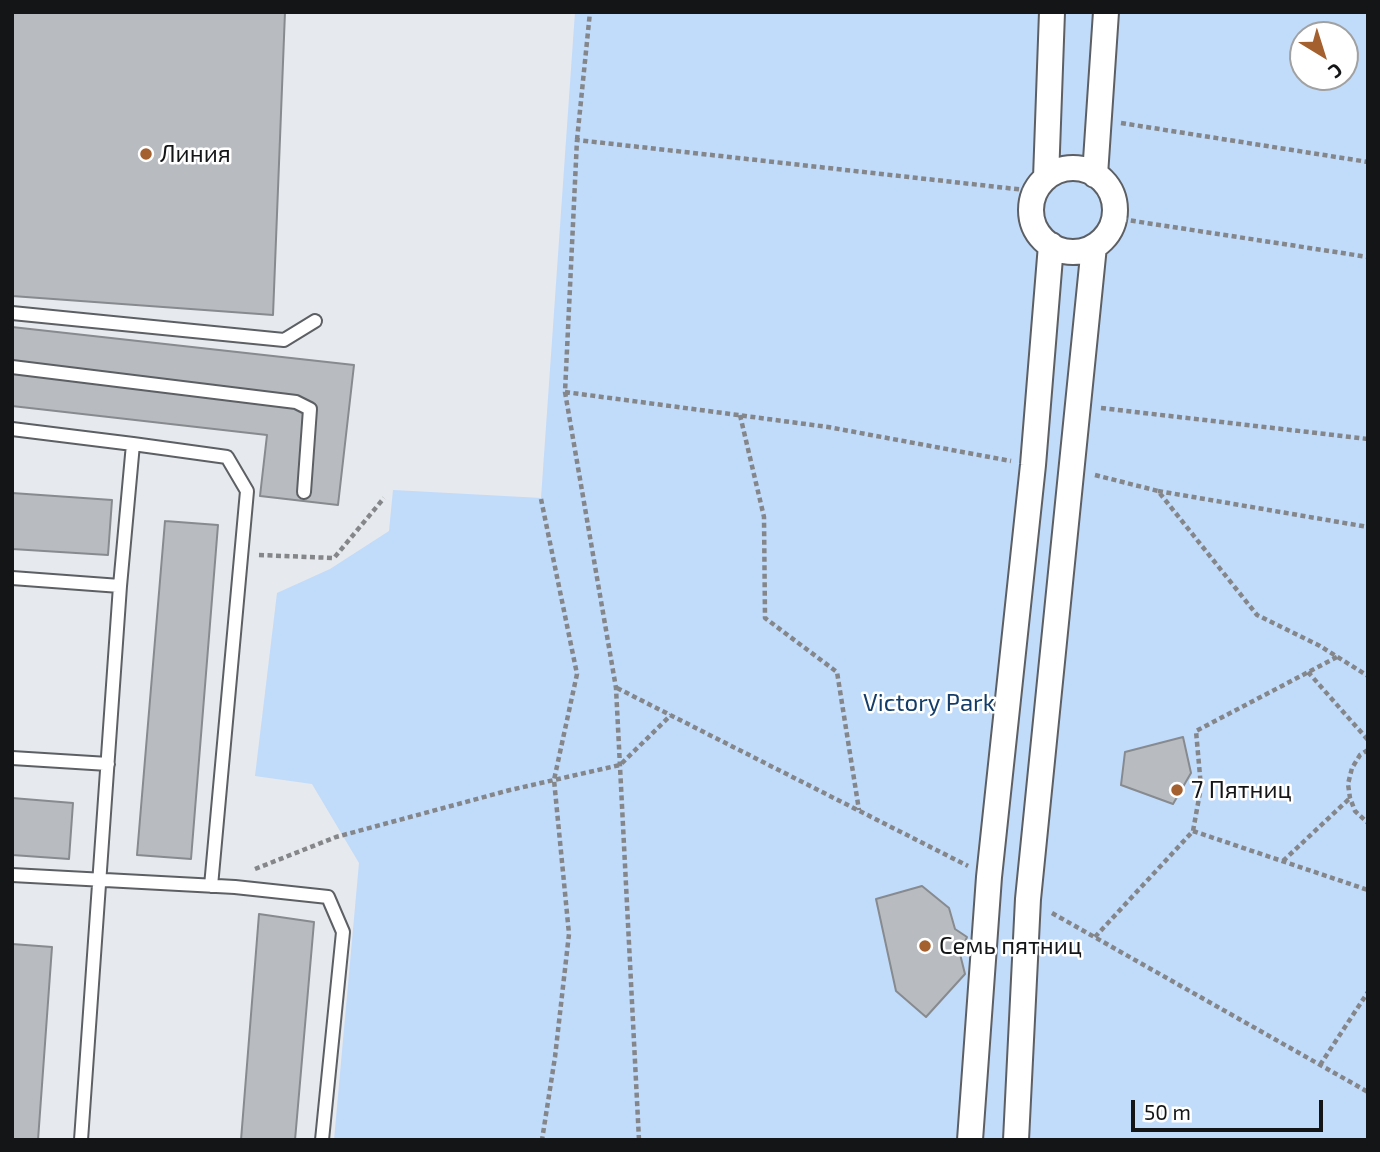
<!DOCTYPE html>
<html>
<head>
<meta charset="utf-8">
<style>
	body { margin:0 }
	#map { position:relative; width:1380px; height:1152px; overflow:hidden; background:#e6e9ed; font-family:"Exo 2",sans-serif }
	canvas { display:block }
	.frame { position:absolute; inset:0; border:14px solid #141517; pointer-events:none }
	.north { position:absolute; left:1289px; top:21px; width:70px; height:70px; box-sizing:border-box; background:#fff; border:2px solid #a1a1a2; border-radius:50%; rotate:142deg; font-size:19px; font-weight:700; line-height:28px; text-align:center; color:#141517 }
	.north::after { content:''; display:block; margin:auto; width:24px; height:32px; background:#a4602f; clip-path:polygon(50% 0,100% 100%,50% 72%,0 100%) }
	.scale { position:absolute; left:1131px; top:1100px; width:192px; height:32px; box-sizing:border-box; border:4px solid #141517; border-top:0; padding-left:9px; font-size:21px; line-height:24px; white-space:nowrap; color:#141517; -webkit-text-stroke:5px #fff; paint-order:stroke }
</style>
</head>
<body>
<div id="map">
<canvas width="1380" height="1152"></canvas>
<div class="frame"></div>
<div class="north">С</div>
<div class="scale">50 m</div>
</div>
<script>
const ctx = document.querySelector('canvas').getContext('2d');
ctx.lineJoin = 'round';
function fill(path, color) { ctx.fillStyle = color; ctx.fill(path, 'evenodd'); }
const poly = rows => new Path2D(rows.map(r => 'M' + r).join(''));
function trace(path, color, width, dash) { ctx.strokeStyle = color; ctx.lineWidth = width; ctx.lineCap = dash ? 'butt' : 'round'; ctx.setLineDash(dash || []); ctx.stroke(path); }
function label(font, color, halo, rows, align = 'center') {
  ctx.font = font + ' "Exo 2",sans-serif'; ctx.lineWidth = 5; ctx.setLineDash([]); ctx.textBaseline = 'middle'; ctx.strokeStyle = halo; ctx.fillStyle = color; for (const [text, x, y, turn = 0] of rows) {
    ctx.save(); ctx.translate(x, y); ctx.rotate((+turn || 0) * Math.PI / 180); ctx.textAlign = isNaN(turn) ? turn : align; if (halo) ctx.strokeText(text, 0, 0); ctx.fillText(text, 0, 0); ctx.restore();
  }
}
const green = poly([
	[575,12,1368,12,1368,1140,334,1140,359,863,312,784,255,776,277,593,330,569,389,531,393,490,541,498],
	[1303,35,1345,35,1345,77,1303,77]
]);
const building = poly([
	[12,12,285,12,273,315,12,296,12,12],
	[12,327,354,365,338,505,260,496,267,435,12,406,12,327],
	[12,493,112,500,108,555,12,549,12,493],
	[165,521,218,525,191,859,137,855,165,521],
	[1183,737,1191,773,1173,804,1121,785,1125,752,1183,737],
	[12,798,73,803,69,859,12,855,12,798],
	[922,886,949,908,955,929,967,937,960,954,965,974,926,1017,896,991,876,899,922,886],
	[259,914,314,922,295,1140,241,1140,259,914],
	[12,944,52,947,38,1140,12,1140,12,944]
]);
const path = poly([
	[1121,123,1368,162],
	[577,140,590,12],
	[1114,218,1368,257],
	[565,392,828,427,1011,461],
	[1101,408,1368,439],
	[740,415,764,517,765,618,837,672,859,810],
	[1095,475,1158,491,1257,615,1320,646,1368,676],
	[1158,491,1368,527],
	[541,499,577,674,554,780,569,934,555,1057,542,1140],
	[259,555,334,558,384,498],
	[1308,672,1368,740],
	[617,688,968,866],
	[1368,750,1360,755,1352,768,1348,784,1350,798,1355,811,1368,823],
	[1193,831,1368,890],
	[1283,861,1350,798],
	[255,869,336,837,510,790,620,765,671,715],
	[1052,913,1368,1092],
	[1095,937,1193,831,1201,787,1196,731,1337,657],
	[1320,1065,1368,992],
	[639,1140,616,688,565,392,577,140,1025,190]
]);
const lane = poly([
	[12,313,284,340,315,321],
	[12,367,296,402,310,409,304,492],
	[12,429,133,444,120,586,12,578],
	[133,444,227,457,247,491,211,886],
	[12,758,108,764],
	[12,875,235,887,328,897,343,932,322,1140],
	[81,1140,120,586]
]);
const street = poly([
	'1031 210a42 42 0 1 1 84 0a42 42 0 1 1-84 0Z',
	[1095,175,1106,12],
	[1046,178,1052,12],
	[970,1140,989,877,1033,465,1051,245],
	[1016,1140,1028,899,1094,246]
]);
const markers = [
	[146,154,7,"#a4602f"],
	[1177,790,7,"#a4602f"],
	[925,946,7,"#a4602f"]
];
const poiNames = [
	["Линия",160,154],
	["7 Пятниц",1191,790],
	["Семь пятниц",939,946]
];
const parkNames = [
	["Victory Park",929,703]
];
fill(green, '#c1dbfa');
fill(building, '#b8bcc0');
trace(building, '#878a8e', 2);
trace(lane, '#5c5f63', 16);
trace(street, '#5c5f63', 28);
trace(path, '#848689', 4.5, [5, 3.5]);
trace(lane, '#fff', 12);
trace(street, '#fff', 24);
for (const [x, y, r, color] of markers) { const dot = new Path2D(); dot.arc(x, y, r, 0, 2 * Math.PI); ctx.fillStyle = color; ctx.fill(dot); trace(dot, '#fff', 2.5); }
label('24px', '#141517', '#fff', poiNames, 'left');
label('24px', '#133d68', '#fff', parkNames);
</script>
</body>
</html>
